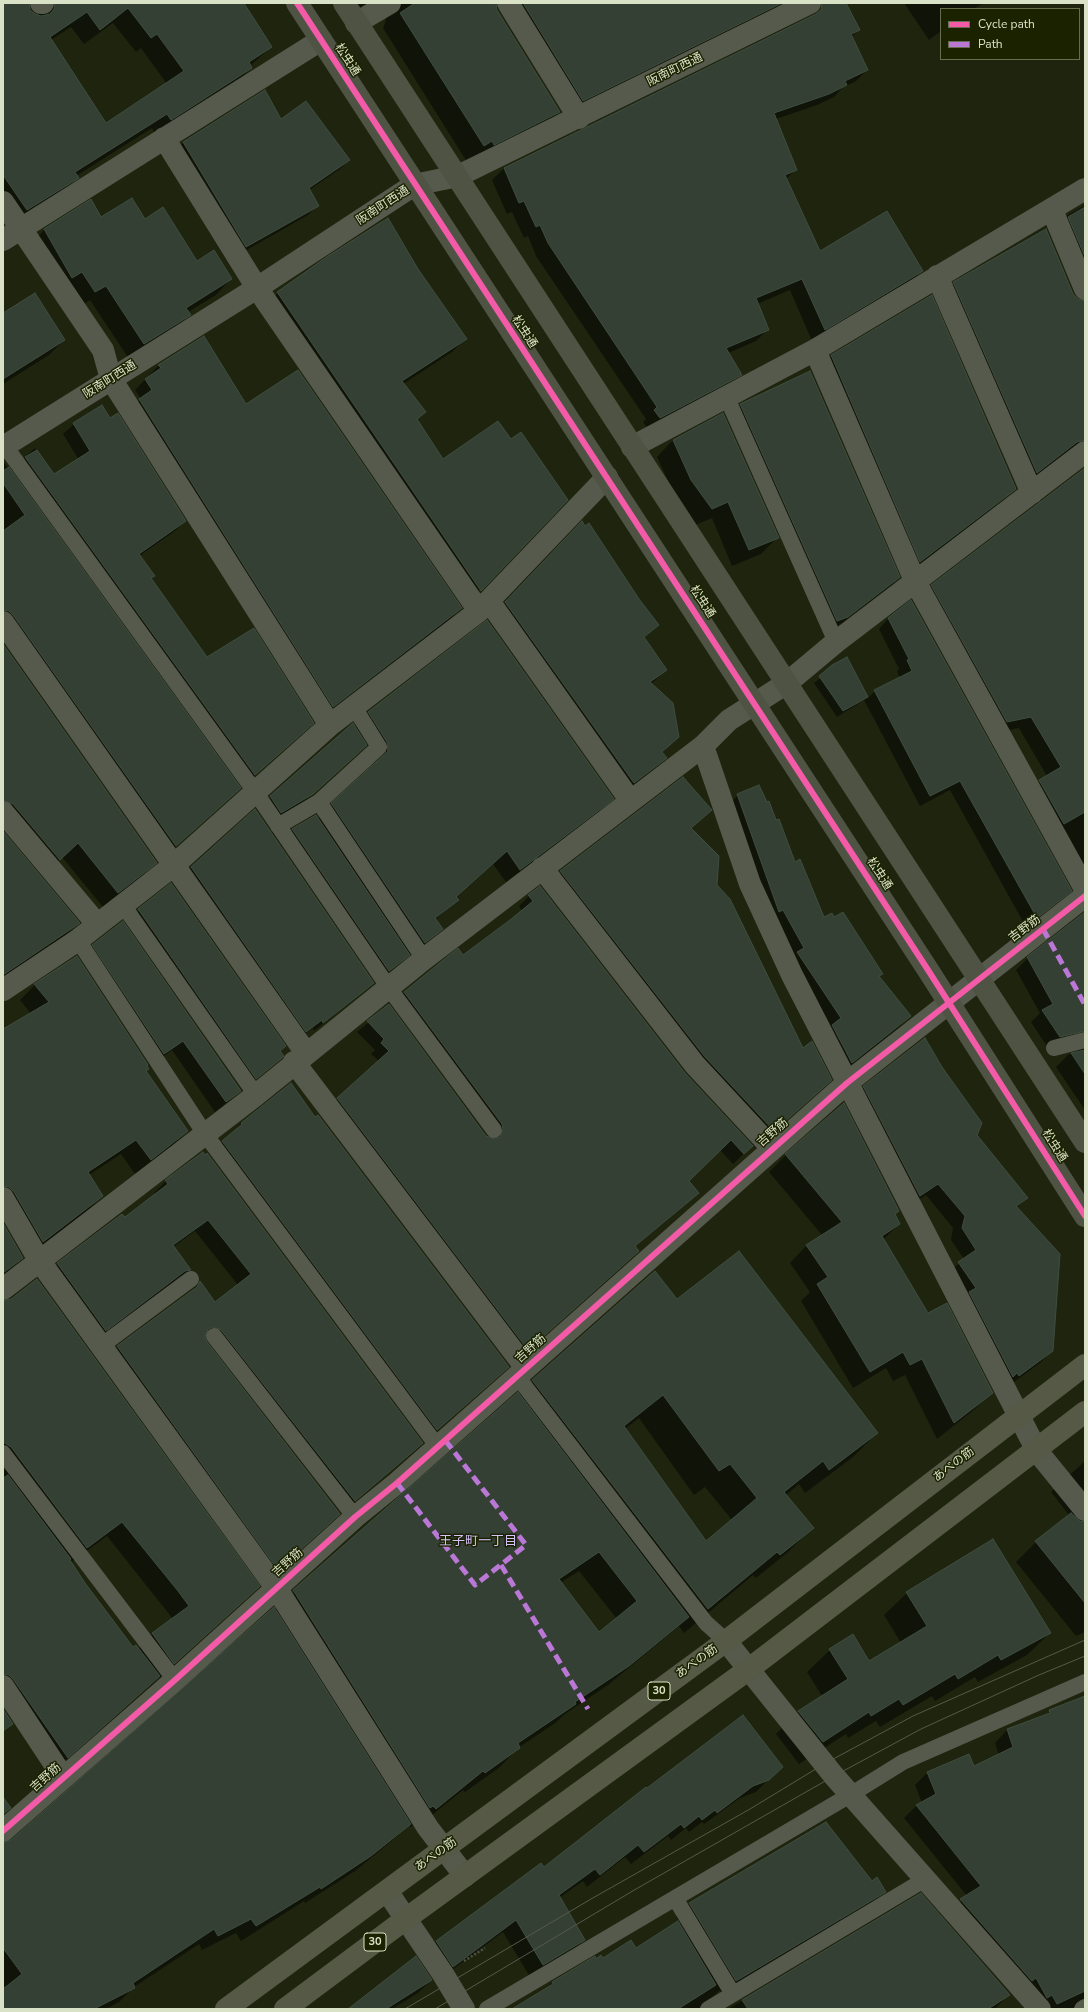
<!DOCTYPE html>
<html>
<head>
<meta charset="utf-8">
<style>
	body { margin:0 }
	#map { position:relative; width:1088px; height:2012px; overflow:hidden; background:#1f240e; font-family:"Nunito Sans",sans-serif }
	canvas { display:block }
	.frame { position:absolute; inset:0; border:4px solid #d9e1c6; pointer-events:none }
	.legend { position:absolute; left:940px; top:8px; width:140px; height:52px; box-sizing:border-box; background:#1a2200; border:1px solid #666e4f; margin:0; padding:5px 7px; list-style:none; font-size:12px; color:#d9e1c6 }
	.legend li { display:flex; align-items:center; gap:8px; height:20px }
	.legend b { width:20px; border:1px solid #666e4f }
</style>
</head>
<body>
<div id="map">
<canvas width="1088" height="2012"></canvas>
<div class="frame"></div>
<ul class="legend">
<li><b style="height:5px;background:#f35aa7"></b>Cycle path</li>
<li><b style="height:5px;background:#ba77d6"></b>Path</li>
</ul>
</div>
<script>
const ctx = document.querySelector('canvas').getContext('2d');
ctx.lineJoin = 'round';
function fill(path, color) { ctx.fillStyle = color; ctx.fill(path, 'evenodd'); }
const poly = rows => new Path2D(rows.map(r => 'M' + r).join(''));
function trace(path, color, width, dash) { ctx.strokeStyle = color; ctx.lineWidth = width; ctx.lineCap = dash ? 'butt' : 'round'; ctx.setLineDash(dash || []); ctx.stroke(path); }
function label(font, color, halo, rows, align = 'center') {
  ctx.font = font + ' "Nunito Sans","Noto Sans JP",sans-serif'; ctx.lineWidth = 3; ctx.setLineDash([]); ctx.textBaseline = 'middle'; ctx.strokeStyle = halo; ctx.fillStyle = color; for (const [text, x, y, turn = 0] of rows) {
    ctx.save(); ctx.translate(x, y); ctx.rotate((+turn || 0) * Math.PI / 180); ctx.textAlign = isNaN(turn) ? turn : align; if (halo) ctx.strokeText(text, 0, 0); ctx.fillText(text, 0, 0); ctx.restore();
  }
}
const shadow = poly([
	[3,3,245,3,271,47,250,66,251,68,236,83,155,134,152,128,76,176,77,178,62,193,11,225,3,218],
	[28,6,34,7,40,16,35,15],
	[113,23,136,52,141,48,167,84,106,124,51,40,71,27,84,44],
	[353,3,783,3,751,26,566,116,502,13,495,6,559,112,543,128,467,162,383,28,386,20,384,13,359,13],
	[904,3,983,3,974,9,941,9,941,31,929,40],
	[858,30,851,37,867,70,855,82,843,87,834,97,817,105,776,119,796,169,786,179,819,253,922,271,910,283,812,341,790,290,757,304,768,329,756,341,728,353,741,375,729,386,648,429,643,422,646,419,536,256,528,236,524,238,512,212,507,214,492,180,504,168],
	[280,120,349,160,340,169,309,190,318,205,308,215,236,256,174,152,184,142],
	[1085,205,1085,297,1056,227,1068,215],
	[101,218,144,220,196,262,231,279,216,295,188,312,189,315,174,330,129,359,90,300,80,307,30,245,45,229],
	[329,257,418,270,465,339,452,352,403,384,424,412,416,420,442,460,510,440,566,500,467,603,264,306,278,293],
	[954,283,1073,295,1076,299,1085,302,1085,461,1025,484,942,295],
	[3,314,64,340,49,355,3,384],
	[831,356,1015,488,1003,500,909,573,820,368],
	[159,365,245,405,461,608,450,619,322,716,129,410,141,399,135,390],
	[741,405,899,577,890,586,838,626,828,630,731,414],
	[110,420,185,521,175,531,139,556,153,576,150,579,207,658,302,733,244,785,14,466,35,448,53,476,79,460,63,434,74,424],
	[673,440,778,537,761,554,732,566,712,518,695,525,675,496,657,457],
	[3,461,240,788,160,861,3,637],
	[1085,468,1085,909,1028,793,1047,776,1019,728,995,733,920,598,932,586],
	[569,535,657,625,644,638,666,670,651,684,678,737,662,753,666,758,653,770,620,795,493,615],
	[889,618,1070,890,1026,927,950,790,920,806,864,700,837,717,814,683,846,659,868,698,875,691,900,678,897,671,899,669,879,629],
	[3,645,156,862,140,878,103,907,62,857,44,875,3,826],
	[369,712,612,798,599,812,506,882,493,864,456,898,457,900,435,920,442,929,428,942,411,955,409,953,380,979,284,838,293,830,318,819,375,764,374,756,367,744,306,800,275,819,264,803,353,725,354,727],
	[738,795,794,864,823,918,833,918,881,974,878,977,910,1016,899,1027,840,1074,787,964,727,806],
	[255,810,373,983,314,1031,313,1028,297,1040,182,876],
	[710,810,690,829,716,885,818,1092,761,1143,549,884,561,872],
	[3,833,78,923,63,938,3,979],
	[171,884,285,1046,280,1052,282,1057,245,1088,128,920],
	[529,896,684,1073,752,1146,733,1164,720,1150,688,1181,687,1203,634,1247,638,1251,627,1261,517,1359,327,1109,379,1061,371,1054,375,1050,357,1032,389,1005,486,1136,493,1140,491,1135,394,1003,404,992,458,950,463,956,522,911,519,906],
	[1085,913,1085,1110,1056,1067,1068,1055,1082,1049,1075,1042,1048,1048,1031,1022,1040,1013,1016,970,1028,958],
	[93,945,240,1090,229,1101,215,1112,172,1050,153,1064,83,956],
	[35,985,145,1072,187,1131,172,1146,135,1174,121,1154,89,1175,102,1196,87,1211,28,1257,3,1214,3,1030,31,1014,20,1000],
	[864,1087,975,1135,1026,1198,1016,1207,1052,1351,1040,1363,1007,1387,947,1274,964,1259,951,1240,953,1228,926,1195,908,1207,852,1099],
	[241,1123,498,1376,427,1439,213,1151],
	[202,1153,422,1443,342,1512,209,1342,203,1339,327,1525,266,1581,105,1359,117,1347,190,1293,200,1283,215,1303,238,1285,195,1231,173,1247,190,1270,178,1282,93,1342,46,1276,58,1264,122,1215,125,1218,155,1195,154,1193,166,1181],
	[786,1155,894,1215,899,1224,883,1240,928,1314,992,1392,975,1409,937,1439,905,1375,893,1381,886,1368,853,1388,801,1301,810,1292,790,1263,806,1246,822,1235,769,1172],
	[3,1225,22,1258,3,1276],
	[37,1280,258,1586,159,1678,52,1772,3,1701,3,1302,5,1302],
	[107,1536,173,1619,152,1634,138,1649,133,1649,70,1563],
	[677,1300,877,1433,853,1457,805,1493,799,1484,786,1495,812,1528,788,1552,756,1578,753,1575,684,1633,679,1626,608,1685,565,1714,555,1723,518,1748,500,1767,465,1792,463,1790,416,1828,413,1825,410,1827,409,1825,394,1839,355,1871,305,1903,304,1901,241,1941,236,1933,202,1950,199,1944,134,1987,119,2002,106,2009,3,2009,3,1990,6,1988,3,1984,3,1844,12,1841,533,1381],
	[639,1418,694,1495,705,1487,732,1520,706,1542,625,1429],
	[579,1571,617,1619,598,1634,560,1583],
	[1085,1461,1085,1632,1076,1636,1016,1562,1036,1542,1069,1515,1051,1492],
	[907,1593,1050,1633,1027,1655,978,1682,975,1677,935,1701,932,1696,880,1727,876,1721,848,1738,846,1734,799,1764,776,1734,798,1712,822,1696,807,1672,830,1650,869,1662,901,1643,884,1615],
	[1085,1696,1085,2009,1040,2009,948,1912,967,1896,904,1818,916,1806,922,1803,915,1785,927,1773,968,1755,973,1767,999,1755,995,1743,1007,1730,1045,1716,1050,1711],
	[781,1767,756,1792,740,1798,704,1824,702,1822,689,1832,686,1828,671,1840,668,1836,631,1864,625,1857,587,1887,583,1881,559,1898,584,1940,571,1952,530,1977,503,1932,440,1979,424,1954,436,1941,541,1865,544,1868,646,1789],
	[872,1882,884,1892,871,1905,722,1994,720,1990,699,2009,512,2009,546,1989,553,1982,596,1960,635,1949,679,1922,676,1917,689,1903],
	[921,1894,1009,1994,995,2009,728,2009],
	[431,1980,418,1993,392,2009,367,2009]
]);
const building = poly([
	[3,3,29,3,30,10,35,14,41,16,50,14,54,9,55,3,244,3,272,47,249,62,252,68,171,120,167,114,75,172,79,178,27,210,3,175,3,3],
	[128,8,151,38,157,34,184,71,106,123,50,37,87,12,100,30,128,8],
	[415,3,496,3,497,10,560,112,494,145,492,141,484,146,400,13,415,3],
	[523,3,782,3,583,101,523,3],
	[822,3,846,3,860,30,851,34,868,70,845,81,847,85,829,94,774,113,797,170,785,175,820,251,887,211,923,271,825,330,802,279,756,298,769,330,726,348,742,375,660,418,654,410,657,407,548,243,540,225,536,227,524,201,519,203,504,168,816,14,821,10,822,3],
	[265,90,281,119,306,101,350,160,309,188,319,206,246,247,183,142,265,90],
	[132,198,145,219,163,207,197,261,214,250,232,279,186,308,191,315,144,344,106,286,95,292,82,272,72,278,44,229,91,199,101,217,132,198],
	[1085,207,1085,257,1068,217,1085,207],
	[388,218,418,269,467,339,402,381,426,412,417,419,443,459,498,421,511,439,521,432,568,500,481,591,277,292,328,256,388,218],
	[1046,229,1073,294,1078,299,1085,301,1085,440,1077,442,1037,473,953,282,1046,229],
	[35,293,65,340,3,379,3,313,35,293],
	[932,295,1016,489,920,562,831,355,932,295],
	[204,336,246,404,298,370,462,608,333,707,139,399,152,390,145,379,161,368,158,365,204,336],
	[810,371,900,577,848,617,837,621,740,404,810,371],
	[102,405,110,418,118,413,186,521,139,554,155,576,151,578,207,657,254,628,314,723,255,775,25,457,37,450,54,474,90,451,73,423,102,405],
	[723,413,779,538,749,550,728,502,712,509,691,480,673,440,723,413],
	[9,467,241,788,176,846,13,615,9,611,3,610,3,531,25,515,3,483,3,471,9,467],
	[1085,468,1085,812,1064,824,1039,780,1061,767,1031,717,1007,722,931,585,1085,468],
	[582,521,585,526,589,523,639,599,659,625,644,637,667,670,650,682,673,703,679,737,662,752,667,758,634,783,505,602,582,521],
	[911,600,1072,891,1037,918,960,781,930,796,874,690,912,671,907,660,909,659,888,618,911,600],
	[487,620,614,799,520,870,507,851,456,897,459,900,435,918,443,929,425,943,331,803,388,751,387,742,368,712,487,620],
	[3,644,157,863,118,893,78,843,60,860,13,804,3,800,3,644],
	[847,657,868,697,843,711,819,676,832,665,847,657],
	[353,723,367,745,313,794,281,813,270,796,353,723],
	[683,777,712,810,691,828,719,856,717,885,730,899,803,1048,812,1041,832,1080,774,1131,705,1057,560,871,683,777],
	[759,785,767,802,769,801,776,820,779,819,795,862,800,859,824,917,832,913,834,917,843,912,883,974,879,976,911,1016,852,1063,832,1025,841,1018,797,952,804,948,783,910,779,912,737,794,759,785],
	[255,809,374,983,323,1023,322,1020,306,1032,191,867,255,809],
	[316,815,410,955,389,971,292,829,316,815],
	[3,831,80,923,3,975,3,831],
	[171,883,286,1046,280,1051,284,1056,282,1058,256,1079,138,909,171,883],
	[540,886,685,1073,753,1146,744,1154,731,1140,689,1181,699,1193,635,1246,639,1251,528,1350,337,1098,389,1051,381,1043,384,1039,367,1021,389,1004,486,1136,495,1139,500,1137,503,1129,502,1124,404,992,458,948,463,955,510,920,533,901,528,895,540,886],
	[1085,912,1085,1031,1060,1037,1042,1010,1053,1004,1027,957,1085,912],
	[123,921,241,1091,226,1102,183,1041,164,1054,92,945,123,921],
	[77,956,148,1065,147,1066,149,1069,146,1071,188,1131,151,1160,136,1140,88,1172,103,1196,43,1242,14,1192,9,1187,3,1186,3,1029,49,1002,34,984,77,956],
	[925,1038,942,1067,982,1123,977,1135,1028,1198,1016,1206,1060,1254,1053,1351,1019,1376,1017,1373,1013,1377,969,1292,976,1288,958,1262,976,1250,962,1228,965,1216,938,1184,920,1196,863,1086,925,1038],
	[1085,1050,1085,1074,1071,1053,1085,1050],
	[291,1083,315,1117,318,1115,509,1367,437,1430,222,1141,242,1124,241,1123,291,1083],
	[844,1103,899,1211,895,1214,900,1224,882,1236,928,1313,947,1303,993,1393,954,1423,922,1359,910,1365,903,1352,870,1372,817,1284,828,1277,806,1245,842,1222,785,1154,844,1103],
	[203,1152,205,1155,207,1153,423,1443,355,1501,221,1330,213,1327,208,1329,205,1337,207,1342,340,1514,278,1570,117,1346,197,1287,200,1281,215,1302,251,1274,208,1220,173,1245,191,1270,185,1271,106,1331,57,1263,122,1214,125,1217,168,1184,165,1180,203,1152],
	[3,1223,23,1258,3,1273,3,1223],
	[739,1251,878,1433,829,1470,823,1461,784,1492,814,1528,780,1555,777,1552,708,1609,532,1380,655,1271,677,1299,739,1251],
	[663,1395,719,1471,730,1464,757,1498,706,1541,624,1426,663,1395],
	[37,1279,260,1586,174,1664,152,1633,189,1606,178,1591,122,1522,87,1548,11,1447,3,1442,3,1301,11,1299,37,1279],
	[518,1392,689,1617,629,1666,575,1702,576,1704,518,1743,520,1748,485,1773,483,1771,436,1809,433,1806,430,1808,293,1590,518,1392],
	[599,1552,637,1601,599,1632,559,1579,599,1552],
	[8,1475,71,1559,70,1560,85,1583,133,1647,136,1645,160,1676,68,1758,13,1679,9,1675,3,1674,3,1478,8,1475],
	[1071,1513,1080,1521,1085,1522,1085,1603,1035,1541,1071,1513],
	[993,1539,1051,1633,1001,1660,998,1655,958,1679,955,1674,903,1705,899,1699,871,1716,869,1712,823,1742,798,1711,848,1679,829,1649,853,1634,869,1661,927,1626,906,1592,993,1539],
	[274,1607,411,1824,371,1856,321,1889,320,1887,256,1926,251,1919,218,1936,214,1929,133,1983,135,1988,94,2009,3,2009,3,1989,22,1974,3,1948,3,1843,11,1840,274,1607],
	[1085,1696,1085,1991,1057,2004,1052,1995,1047,1998,1036,1978,1032,1981,960,1899,981,1886,916,1805,936,1794,927,1772,969,1754,974,1766,1013,1747,1007,1729,1050,1713,1049,1710,1085,1696],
	[3,1709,13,1724,3,1731,3,1709],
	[743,1715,783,1767,769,1780,753,1786,717,1813,715,1810,702,1820,699,1816,684,1828,681,1824,644,1852,638,1845,600,1875,595,1869,559,1895,585,1940,543,1965,516,1920,453,1967,436,1941,541,1863,544,1867,646,1787,647,1788,743,1715],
	[3,1797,11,1808,3,1814,3,1797],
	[826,1822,872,1881,877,1877,886,1892,736,1981,689,1903,826,1822],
	[921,1893,1010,1995,988,2009,748,2009,742,2000,921,1893],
	[678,1921,716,1985,678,2009,512,2009,553,1984,552,1982,595,1956,596,1959,601,1955,603,1958,631,1940,636,1948,678,1921],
	[416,1956,432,1980,386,2009,348,2009,416,1956]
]);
const path = poly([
	[464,1961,485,1948]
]);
const lane = poly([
	[727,398,836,642],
	[5,446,256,793,389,988,494,1130],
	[319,802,424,959],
	[278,826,319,802,379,747,354,707],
	[123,905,256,1095],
	[78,940,205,1134,438,1447],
	[1054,1048,1085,1040],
	[214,1336,355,1517],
	[101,1346,191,1279],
	[517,1376,706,1623,726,1641],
	[3,1453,175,1680],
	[675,1898,733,1994],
	[487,2009,850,1795,903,1762,1085,1682],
	[708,2009,924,1880],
	[1082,2009,1085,2007]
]);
const street = poly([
	[41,3,43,3],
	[508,3,579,118],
	[356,23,390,3],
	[164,138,257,288,479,611],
	[3,202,103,350,111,379,330,725],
	[1052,210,1085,289],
	[3,240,321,40],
	[937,276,1032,493],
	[815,350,916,583,1085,889],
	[3,447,257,288,414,185,458,176,810,3],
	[632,447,815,350,1085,189],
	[489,601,630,800],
	[3,622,306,1053],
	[703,746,750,884,792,975,1037,1451,1085,1510],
	[3,812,97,924],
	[542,868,695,1065,772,1148],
	[3,990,78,940,174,865,330,725,479,611,607,477],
	[294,1062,526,1368],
	[3,1198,39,1260,277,1589,428,1828,465,1876],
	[3,1289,256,1095,424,959,703,746,729,720,787,683,836,642,1085,452],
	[726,1641,834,1776,1040,2009],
	[3,1686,63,1777],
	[3,1831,175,1680,355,1517,397,1483,847,1083,1085,896],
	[387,1891,443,1974,464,2009]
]);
const secondary = poly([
	[297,3,928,970,1085,1216],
	[344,3,1085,1142]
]);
const primary = poly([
	[226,2009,726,1641,1085,1365],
	[285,2009,407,1918,749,1669,1085,1412]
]);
const tram = poly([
	[405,2009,591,1899,750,1809,824,1764,913,1716,1085,1640],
	[435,2009,636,1889,834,1776,921,1729,1039,1675,1085,1656]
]);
const quiet = poly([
	[1043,929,1085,1005],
	[397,1483,475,1585,526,1545,445,1440],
	[501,1565,588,1709]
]);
const cycleway = poly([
	[297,3,928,970,1085,1216],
	[3,1831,175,1680,355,1517,397,1483,847,1083,1085,896]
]);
const shields = [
	[659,1691,22],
	[375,1942,22]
];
const shieldNames = [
	["30",659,1691],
	["30",375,1942]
];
const streetNames = [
	["松虫通",347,60,57],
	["阪南町西通",675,70,-26],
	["阪南町西通",383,206,-33],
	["松虫通",524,332,57],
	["阪南町西通",110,380,-32],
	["松虫通",702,602,57],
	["松虫通",879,874,57],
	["吉野筋",1025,929,-37],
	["吉野筋",773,1133,-41],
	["松虫通",1054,1146,58],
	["吉野筋",531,1349,-42],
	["あべの筋",954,1465,-38],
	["吉野筋",288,1563,-42],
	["あべの筋",697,1662,-36],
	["吉野筋",46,1778,-42],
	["あべの筋",436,1855,-36]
];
const neighbourhoodNames = [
	["王子町一丁目",478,1542]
];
fill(shadow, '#0007');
fill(building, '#334033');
trace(building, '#3f4e41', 1);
trace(path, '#4f5344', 2.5, [2, 2]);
trace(lane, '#565a4c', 16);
trace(street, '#565a4c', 22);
trace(secondary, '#4f5343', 22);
trace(primary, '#555946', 22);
trace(tram, '#555a4b', 1);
trace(quiet, '#ba77d6', 5, [10, 5]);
trace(cycleway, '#f35aa7', 6);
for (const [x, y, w] of shields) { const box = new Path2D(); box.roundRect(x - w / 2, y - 9, w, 18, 3); ctx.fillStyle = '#1a2200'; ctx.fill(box); trace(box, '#d9e1c6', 1); }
label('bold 11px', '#d9e1c6', null, shieldNames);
label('12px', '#d9e1c6', '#1a2200', streetNames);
label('13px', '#d5c2fa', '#1a2200', neighbourhoodNames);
</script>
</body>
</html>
